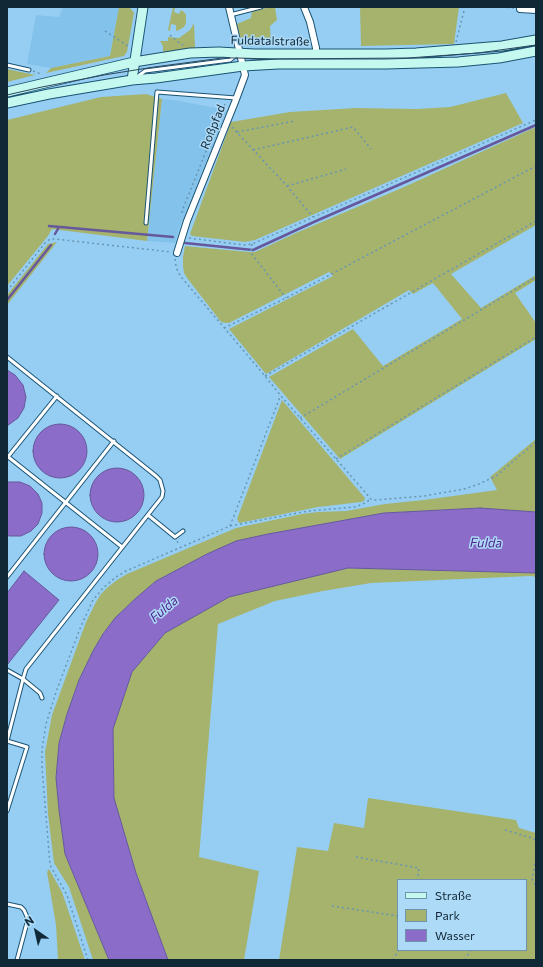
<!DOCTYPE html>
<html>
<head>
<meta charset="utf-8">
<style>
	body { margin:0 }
	#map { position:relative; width:543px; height:967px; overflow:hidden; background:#96cef3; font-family:Commissioner,sans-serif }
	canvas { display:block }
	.frame { position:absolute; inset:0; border:8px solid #112836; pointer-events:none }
	.legend { position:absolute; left:397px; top:879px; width:130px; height:72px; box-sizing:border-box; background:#addaf7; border:1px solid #6f93aa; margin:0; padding:5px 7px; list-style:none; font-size:12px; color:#112836 }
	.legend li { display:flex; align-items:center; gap:8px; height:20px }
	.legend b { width:20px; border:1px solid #6f93aa }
	.north { position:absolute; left:16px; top:911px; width:40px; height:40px; -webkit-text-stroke:3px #addaf7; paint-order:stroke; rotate:326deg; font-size:11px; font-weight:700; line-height:16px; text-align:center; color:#112836 }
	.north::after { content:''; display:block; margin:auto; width:14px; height:18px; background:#112836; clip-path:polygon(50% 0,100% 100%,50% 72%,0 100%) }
</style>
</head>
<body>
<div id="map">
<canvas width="543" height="967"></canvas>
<div class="frame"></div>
<ul class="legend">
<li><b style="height:5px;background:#c5f8ef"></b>Straße</li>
<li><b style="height:11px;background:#a6b36d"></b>Park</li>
<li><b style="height:11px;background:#8b6cc8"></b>Wasser</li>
</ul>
<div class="north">N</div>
</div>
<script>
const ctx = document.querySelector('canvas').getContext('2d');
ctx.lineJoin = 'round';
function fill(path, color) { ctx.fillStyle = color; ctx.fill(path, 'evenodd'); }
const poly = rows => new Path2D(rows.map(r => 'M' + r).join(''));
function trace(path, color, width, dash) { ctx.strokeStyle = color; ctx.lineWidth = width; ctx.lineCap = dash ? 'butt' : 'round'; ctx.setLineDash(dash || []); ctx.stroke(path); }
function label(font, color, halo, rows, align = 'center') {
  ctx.font = font + ' Commissioner,sans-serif'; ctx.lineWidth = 3; ctx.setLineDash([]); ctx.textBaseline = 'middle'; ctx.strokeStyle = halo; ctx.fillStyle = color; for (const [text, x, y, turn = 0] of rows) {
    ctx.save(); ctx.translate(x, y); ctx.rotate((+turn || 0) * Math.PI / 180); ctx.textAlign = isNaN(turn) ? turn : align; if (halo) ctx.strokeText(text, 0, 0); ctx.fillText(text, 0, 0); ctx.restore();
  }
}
const built = poly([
	[63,7,119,7,110,56,51,68,27,64,36,15,59,17],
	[162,99,174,100,227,110,179,229,175,243,147,241]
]);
const green = poly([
	[119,7,129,7,132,10,134,13,127,52,124,56,46,73,51,68,110,56],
	[173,7,175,8,174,12,179,14,181,10,184,12,186,15,186,23,184,27,179,30,176,31,176,25,171,24,170,31,168,30],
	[271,7,275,7,277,20,270,26,271,46,242,46,237,24,251,18,252,11],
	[360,7,459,7,454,44,361,46],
	[194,23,195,48,163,52,163,46,160,41,168,41,168,37,179,38,190,30],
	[7,69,35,75,7,82],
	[506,93,523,123,255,240,245,242,192,236,190,234,231,122,290,112,356,108,417,109,450,107],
	[146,94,162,99,147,241,52,229,48,236,7,286,7,120,101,97],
	[536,127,536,225,451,274,481,308,536,275,536,280,515,293,536,323,536,339,340,459,269,377,353,329,383,366,462,319,433,283,413,294,409,290,266,374,229,329,333,276,329,272,229,323,226,323,221,322,218,318,187,278,184,273,183,266,183,257,185,246,249,252,255,252,296,233,404,187],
	[57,242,7,305,7,295,48,244],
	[282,400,365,498,364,501,361,502,318,507,239,523,237,519],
	[536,439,536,512,480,508,384,513,268,534,236,541,207,554,156,581,136,598,115,618,103,634,93,651,79,680,67,714,59,742,56,778,59,810,65,854,109,960,93,960,69,887,54,863,48,814,45,752,52,715,86,622,96,602,101,594,108,587,117,580,127,574,236,528,302,514,318,512,346,511,385,504,424,500,497,490,490,477],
	[348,568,536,573,536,577,531,576,371,583,323,591,275,601,218,624,199,857,259,871,244,960,168,960,136,873,114,798,113,729,132,672,165,633,229,597],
	[368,798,516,820,519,828,536,833,536,960,279,960,297,847,328,851,334,823,364,828],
	[398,880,526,880,526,950,398,950],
	[49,869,62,892,85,960,58,960,56,925,47,872]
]);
const water = poly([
	[7,370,15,375,23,385,26,397,24,408,18,418,7,426,7,370],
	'33 451a27 27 0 1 1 54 0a27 27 0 1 1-54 0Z',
	'90 495a27 27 0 1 1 54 0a27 27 0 1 1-54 0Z',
	[9,482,20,482,30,486,38,494,42,503,42,513,38,524,31,531,21,536,9,536,7,535,7,483,9,482],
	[480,508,536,512,536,573,348,568,229,597,165,633,132,672,113,729,114,798,136,873,168,960,109,960,65,854,59,810,56,778,59,743,67,714,79,680,93,651,103,634,115,618,136,598,156,581,207,554,236,541,268,534,384,513,480,508],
	'44 554a27 27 0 1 1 54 0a27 27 0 1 1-54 0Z',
	[24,571,59,600,7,665,7,593,24,571]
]);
const stream = poly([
	[49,226,173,237],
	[55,234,59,227],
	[185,243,253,250,316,221,536,125],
	[7,300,51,245]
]);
const path = poly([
	[502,7,514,8],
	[105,31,128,46],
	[170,35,178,42,183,45],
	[456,42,465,7],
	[33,71,41,74,42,75],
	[232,127,287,186,313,217],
	[237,132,295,121],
	[253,150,353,127,371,149],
	[287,186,346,169],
	[182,213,182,211,225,104,227,103],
	[189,238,244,245,252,244,536,120],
	[252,244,251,253,286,298],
	[175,259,176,266,178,272,182,278,265,376,281,396,371,499,375,500,424,496,464,489,479,484,496,476,536,442],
	[7,291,45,243,50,239,55,239,171,252],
	[224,328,286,298,536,166],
	[265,376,536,221],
	[300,418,536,277],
	[336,459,536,337],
	[230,526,280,397],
	[177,541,179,545],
	[505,830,529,837,536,840],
	[356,857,419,868,417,880],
	[536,859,532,879,536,886],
	[332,906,398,916],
	[88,960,67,895,50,865,42,767,42,750,46,724,56,692,81,626,93,600,103,588,116,577,126,571,230,526,308,511,355,507,363,504,371,499],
	[393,960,399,950],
	[465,960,471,950]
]);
const lane = poly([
	[230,15,261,7],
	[7,65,29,70],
	[137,77,145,71,230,60,235,56],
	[146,223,157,92,236,98],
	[7,357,156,476,160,480,163,491,162,497,26,669,23,679,7,670],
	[7,456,122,547],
	[7,458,57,396],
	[148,515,175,537,183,531],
	[7,577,114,441],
	[7,741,23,679,40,693,42,698],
	[7,741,27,747,7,811],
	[7,904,21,907,24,910,28,919,17,960]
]);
const street = poly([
	[304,7,310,22,316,48,316,54],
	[520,9,536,10],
	[177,253,187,221,235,102,245,75,229,7]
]);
const secondary = poly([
	[132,80,143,7],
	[7,92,134,62,190,53,219,52,254,54,386,54,416,53,502,46,536,40],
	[7,103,49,94,132,80,156,78,243,66,278,64,385,64,458,62,499,58,536,51]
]);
const tram = poly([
	[7,95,42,87,104,75,154,67,222,58,237,58,272,59,408,58,478,53,536,45]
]);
const streetNames = [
	["Fuldatalstraße",270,41,1],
	["Roßpfad",213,127,-68]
];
const waterNames = [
	["Fulda",486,543,1],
	["Fulda",164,609,-40]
];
fill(built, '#83c2ea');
fill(green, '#a6b36d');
fill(water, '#8b6cc8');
trace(water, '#66589c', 1);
trace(stream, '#66589c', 2.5);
trace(lane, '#1b5473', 5);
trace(street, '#1b5473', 8);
trace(secondary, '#1b5473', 11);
trace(path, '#6895b2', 1.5, [2, 3]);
trace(lane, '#fff', 3);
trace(street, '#fff', 6);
trace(secondary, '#c5f8ef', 9);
trace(tram, '#2c495c', 1);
label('12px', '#112836', '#addaf7', streetNames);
label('italic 13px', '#4d1d8c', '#addaf7', waterNames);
</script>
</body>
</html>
